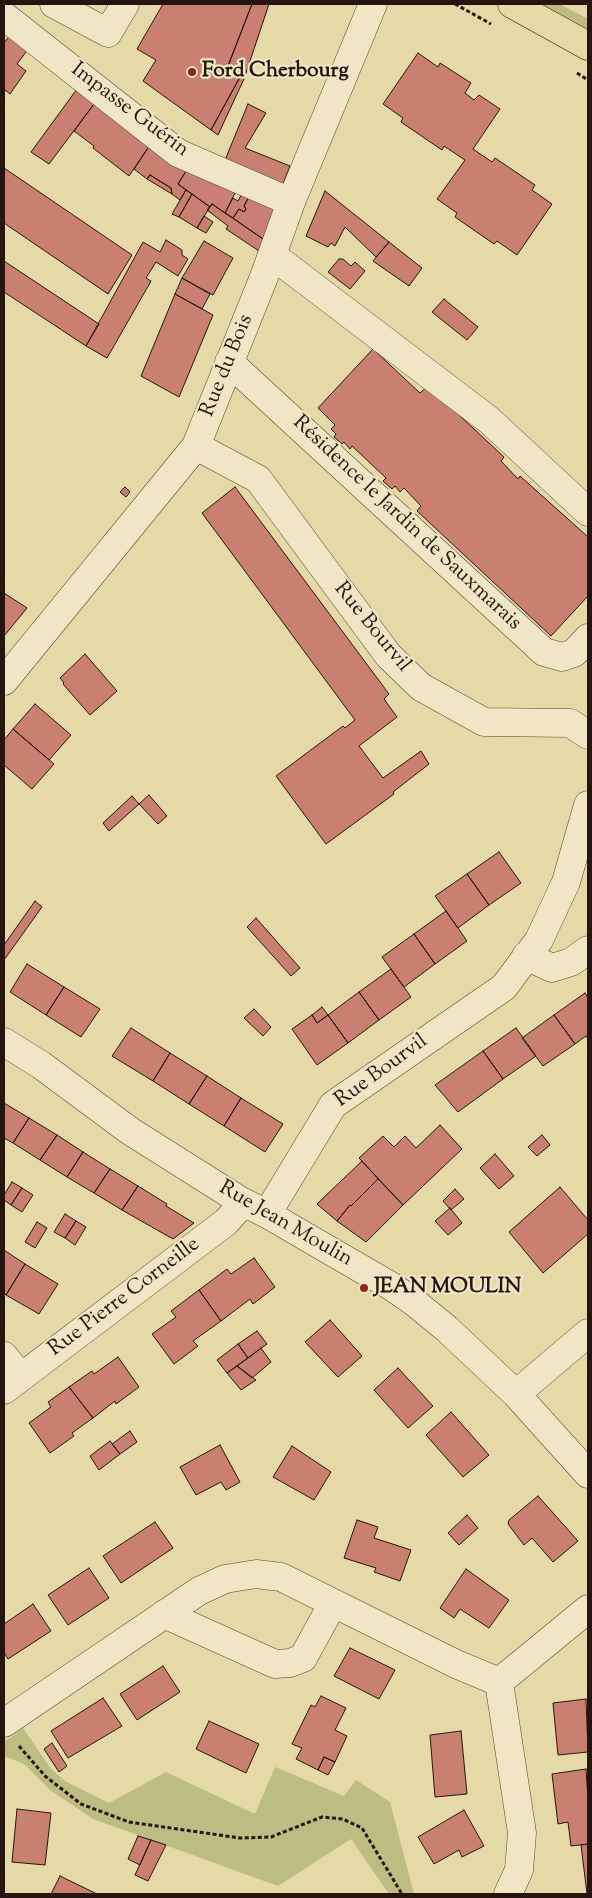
<!DOCTYPE html>
<html>
<head>
<meta charset="utf-8">
<style>
	body { margin:0 }
	#map { position:relative; width:592px; height:1898px; overflow:hidden; background:#e6d9a8; font-family:"Sorts Mill Goudy",serif }
	canvas { display:block }
	.frame { position:absolute; inset:0; border:5px solid #25150e; pointer-events:none }
</style>
</head>
<body>
<div id="map">
<canvas width="592" height="1898"></canvas>
<div class="frame"></div>
</div>
<script>
const ctx = document.querySelector('canvas').getContext('2d');
ctx.lineJoin = 'round';
function fill(path, color) { ctx.fillStyle = color; ctx.fill(path, 'evenodd'); }
const poly = rows => new Path2D(rows.map(r => 'M' + r).join(''));
function trace(path, color, width, dash) { ctx.strokeStyle = color; ctx.lineWidth = width; ctx.lineCap = dash ? 'butt' : 'round'; ctx.setLineDash(dash || []); ctx.stroke(path); }
function label(font, color, halo, rows, align = 'center') {
  ctx.font = font + ' "Sorts Mill Goudy",serif'; ctx.lineWidth = 4.5; ctx.setLineDash([]); ctx.textBaseline = 'middle'; ctx.strokeStyle = halo; ctx.fillStyle = color; for (const [text, x, y, turn = 0] of rows) {
    ctx.save(); ctx.translate(x, y); ctx.rotate((+turn || 0) * Math.PI / 180); ctx.textAlign = isNaN(turn) ? turn : align; if (halo) ctx.strokeText(text, 0, 0); ctx.fillText(text, 0, 0); ctx.restore();
  }
}
const green = poly([
	[541,4,560,4,588,19,588,30],
	[23,1728,51,1769,65,1781,109,1803,166,1772,255,1814,275,1767,344,1796,356,1780,390,1802,414,1894,389,1894,351,1839,278,1886,93,1819,50,1790,24,1764,4,1756,4,1742]
]);
const building = poly([
	[163,4,252,4,228,66,240,77,211,130,143,81,156,60,137,49,163,4],
	[252,4,269,4,244,79,218,135,211,130,240,77,228,66,252,4],
	[11,34,29,48,17,64,26,71,10,94,4,89,4,43,11,34],
	[418,53,438,67,440,63,471,83,465,93,474,100,479,95,500,109,473,149,492,162,495,158,535,185,532,190,552,204,517,255,497,241,494,244,455,217,457,213,437,199,465,160,444,146,442,150,401,122,403,118,383,104,418,53],
	[77,89,97,100,49,164,31,152,77,89],
	[97,100,152,142,129,176,93,148,94,146,74,131,97,100],
	[248,104,266,113,245,148,290,166,281,189,223,165,248,104],
	[152,142,188,168,178,184,186,190,180,200,172,194,171,188,150,175,147,179,134,169,152,142],
	[4,168,132,255,108,294,4,223,4,168],
	[188,168,238,187,225,213,212,204,210,207,178,184,188,168],
	[150,175,171,188,172,194,147,179,150,175],
	[186,190,192,194,179,217,172,214,186,190],
	[244,190,251,193,244,206,246,209,244,212,239,209,233,218,225,213,233,198,238,201,244,190],
	[325,191,389,242,376,257,345,227,335,246,331,243,328,247,306,236,325,191],
	[251,193,278,205,263,239,233,218,239,209,244,212,246,209,244,206,251,193],
	[192,194,210,207,197,228,179,217,192,194],
	[212,204,263,239,259,251,226,229,228,226,207,210,212,204],
	[204,216,213,222,206,233,197,228,204,216],
	[166,240,182,250,182,255,188,259,178,276,156,262,146,278,151,281,107,358,86,346,143,242,160,252,166,240],
	[204,241,233,258,213,295,182,278,204,241],
	[389,242,422,268,409,286,373,261,389,242],
	[339,259,343,259,351,266,355,262,365,271,350,289,328,272,339,259],
	[4,261,99,324,86,346,4,292,4,261],
	[182,278,210,294,202,309,175,294,182,278],
	[175,294,213,315,179,397,141,376,175,294],
	[444,299,478,327,467,340,432,312,444,299],
	[373,349,420,393,428,386,504,457,501,461,518,479,520,476,588,537,588,596,551,636,417,511,421,506,404,488,400,492,395,486,392,489,383,481,386,478,352,446,350,449,344,442,342,444,334,437,336,434,331,429,335,425,318,408,373,349],
	[125,487,130,492,126,497,120,492,125,487],
	[235,487,389,694,384,699,397,717,359,746,383,778,421,751,429,764,393,792,394,794,326,844,276,776,343,726,345,728,355,720,202,513,235,487],
	[4,593,27,608,4,636,4,593],
	[85,654,117,691,90,715,63,684,64,683,60,678,85,654],
	[35,704,71,735,49,760,13,729,35,704],
	[13,729,54,764,32,789,4,765,4,740,13,729],
	[149,795,167,816,158,824,139,804,149,795],
	[132,796,139,804,109,831,103,823,132,796],
	[499,852,521,883,489,905,467,874,499,852],
	[467,874,489,905,458,928,435,896,467,874],
	[35,901,42,907,4,960,4,945,35,901],
	[446,911,467,941,435,964,414,934,446,911],
	[256,918,300,968,291,976,247,927,256,918],
	[414,934,435,964,404,987,382,957,414,934],
	[27,964,64,987,46,1015,10,992,27,964],
	[391,969,411,997,379,1020,359,992,391,969],
	[64,987,100,1009,81,1037,46,1015,64,987],
	[359,992,379,1020,348,1043,328,1015,359,992],
	[585,993,588,998,588,1039,586,1036,575,1044,554,1015,585,993],
	[322,1007,328,1015,317,1023,312,1015,322,1007],
	[254,1009,271,1027,263,1036,244,1018,254,1009],
	[312,1015,317,1023,328,1015,348,1043,317,1065,292,1029,312,1015],
	[554,1015,575,1044,543,1066,522,1038,554,1015],
	[131,1028,170,1053,153,1081,112,1056,131,1028],
	[516,1028,536,1056,503,1079,483,1051,516,1028],
	[483,1051,503,1079,458,1112,435,1085,483,1051],
	[170,1053,207,1076,189,1104,153,1081,170,1053],
	[207,1076,241,1098,224,1126,189,1104,207,1076],
	[241,1098,283,1124,265,1152,224,1126,241,1098],
	[4,1103,29,1118,13,1143,4,1138,4,1103],
	[29,1118,57,1135,40,1160,13,1143,29,1118],
	[440,1125,462,1149,403,1205,359,1158,383,1136,394,1147,405,1136,416,1148,440,1125],
	[57,1135,83,1152,67,1177,40,1160,57,1135],
	[542,1135,550,1145,537,1156,528,1147,542,1135],
	[83,1152,110,1169,94,1193,67,1177,83,1152],
	[495,1154,514,1176,499,1189,480,1168,495,1154],
	[362,1161,378,1179,351,1206,350,1205,337,1221,317,1204,362,1161],
	[110,1169,138,1186,122,1210,94,1193,110,1169],
	[378,1179,403,1205,366,1242,337,1221,350,1205,351,1206,378,1179],
	[12,1182,22,1188,11,1205,4,1200,4,1195,12,1182],
	[138,1186,167,1204,166,1206,194,1223,173,1239,122,1210,138,1186],
	[560,1187,588,1220,588,1234,543,1273,509,1232,560,1187],
	[22,1188,33,1195,22,1212,11,1205,22,1188],
	[455,1189,464,1199,451,1210,443,1201,455,1189],
	[450,1208,462,1223,448,1235,435,1221,450,1208],
	[65,1214,76,1221,65,1238,54,1232,65,1214],
	[76,1221,86,1227,75,1245,65,1238,76,1221],
	[37,1222,47,1228,35,1248,25,1242,37,1222],
	[4,1250,25,1264,6,1295,4,1293,4,1250],
	[254,1258,275,1287,253,1304,250,1299,221,1321,199,1290,227,1269,231,1274,254,1258],
	[25,1264,58,1284,39,1314,6,1295,25,1264],
	[199,1290,221,1321,193,1341,198,1346,174,1364,152,1334,176,1317,171,1311,199,1290],
	[330,1320,362,1356,338,1377,305,1342,330,1320],
	[257,1331,267,1344,248,1358,238,1344,257,1331],
	[238,1344,248,1358,227,1373,217,1360,238,1344],
	[261,1348,271,1362,252,1378,237,1366,261,1348],
	[118,1357,139,1387,116,1404,115,1401,93,1418,69,1387,92,1371,94,1374,118,1357],
	[237,1366,256,1380,241,1390,227,1373,237,1366],
	[398,1368,433,1406,408,1428,374,1390,398,1368],
	[69,1387,93,1418,72,1433,74,1436,50,1453,29,1423,51,1407,48,1402,69,1387],
	[451,1412,489,1455,463,1477,426,1435,451,1412],
	[130,1431,137,1442,120,1454,112,1444,130,1431],
	[110,1441,120,1454,99,1470,90,1456,110,1441],
	[220,1445,240,1482,226,1490,221,1482,196,1495,180,1467,220,1445],
	[292,1446,331,1472,314,1500,273,1477,292,1446],
	[538,1496,578,1541,553,1562,532,1538,524,1545,508,1524,509,1520,538,1496],
	[467,1515,478,1528,459,1545,448,1533,467,1515],
	[357,1520,378,1527,374,1538,411,1550,400,1581,374,1572,376,1568,344,1558,357,1520],
	[155,1522,173,1548,121,1583,103,1556,155,1522],
	[89,1568,109,1598,68,1625,48,1595,89,1568],
	[466,1569,509,1600,489,1628,460,1609,454,1618,440,1608,466,1569],
	[33,1604,51,1631,8,1659,4,1652,4,1624,33,1604],
	[350,1648,395,1670,379,1699,334,1676,350,1648],
	[163,1666,180,1692,137,1720,120,1694,163,1666],
	[321,1696,346,1708,335,1730,347,1736,335,1762,324,1757,318,1770,296,1759,302,1748,292,1744,311,1705,315,1707,321,1696],
	[103,1698,122,1726,68,1758,51,1731,103,1698],
	[586,1699,588,1752,558,1755,553,1703,586,1699],
	[209,1721,259,1744,246,1773,196,1749,209,1721],
	[461,1731,467,1794,435,1797,430,1735,461,1731],
	[52,1743,67,1766,59,1772,44,1749,52,1743],
	[324,1757,335,1762,328,1775,318,1770,324,1757],
	[586,1769,588,1799,588,1844,571,1846,568,1822,558,1824,552,1774,586,1769],
	[17,1809,51,1813,45,1865,12,1862,17,1809],
	[464,1810,484,1846,462,1857,459,1850,434,1864,418,1837,464,1810],
	[138,1836,151,1840,140,1865,128,1859,138,1836],
	[151,1840,166,1845,148,1881,135,1875,151,1840],
	[588,1844,588,1894,587,1894,581,1845,588,1844],
	[60,1876,97,1894,51,1894,60,1876]
]);
const path = poly([
	[455,4,491,24],
	[577,73,588,80],
	[19,1746,45,1776,81,1804,129,1822,240,1838,271,1837,322,1817,343,1819,362,1828,402,1894]
]);
const minor = poly([
	[54,4,108,33,125,4],
	[4,16,178,153,291,202],
	[272,255,489,420,588,512],
	[229,362,544,652,562,657,574,653,588,638],
	[196,446,258,479,388,655,421,687,484,722,570,723,588,735],
	[4,681,196,446,264,277,291,202,373,4],
	[526,956,552,968,571,962,588,950],
	[4,1042,41,1065,130,1131,241,1201,267,1214,334,1253,391,1286,414,1302,447,1329,516,1394,588,1474],
	[267,1214,333,1105,504,987,539,940,566,882,588,805],
	[4,1356,21,1377],
	[4,1390,226,1222,235,1212,241,1201],
	[516,1394,588,1333],
	[164,1614,275,1664,290,1663,303,1658,333,1603],
	[499,1682,522,1833,519,1870,508,1894],
	[499,1682,588,1609],
	[4,1723,199,1591,225,1579,256,1574,281,1577,456,1664,499,1682]
]);
const major = poly([
	[512,4,588,46]
]);
const markers = [
	[192,72,5,"#8f2418"],
	[364,1288,5,"#8f2418"]
];
const poiNames = [
	["Ford Cherbourg",202,72],
	["JEAN MOULIN",374,1288]
];
const streetNames = [
	["Impasse Guérin",129,111,37],
	["Rue du Bois",228,366,-68],
	["Résidence le Jardin de Sauxmarais",406,524,43],
	["Rue Bourvil",371,628,51],
	["Rue Bourvil",382,1072,-36],
	["Rue Jean Moulin",285,1225,30],
	["Rue Pierre Corneille",125,1298,-37]
];
fill(green, '#bdbd82');
fill(building, '#ca8071');
trace(building, '#25150e', 1);
trace(minor, '#554634', 29);
trace(major, '#25150e', 29);
trace(path, '#25150e', 3, [4, 2.5]);
trace(minor, '#efe6c6', 28);
trace(major, '#e6d9a8', 28);
for (const [x, y, r, color] of markers) { const dot = new Path2D(); dot.arc(x, y, r, 0, 2 * Math.PI); ctx.fillStyle = color; ctx.fill(dot); trace(dot, '#efe6c6', 2); }
label('bold 21px', '#25150e', '#efe6c6', poiNames, 'left');
label('21px', '#25150e', '#efe6c6', streetNames);
</script>
</body>
</html>
